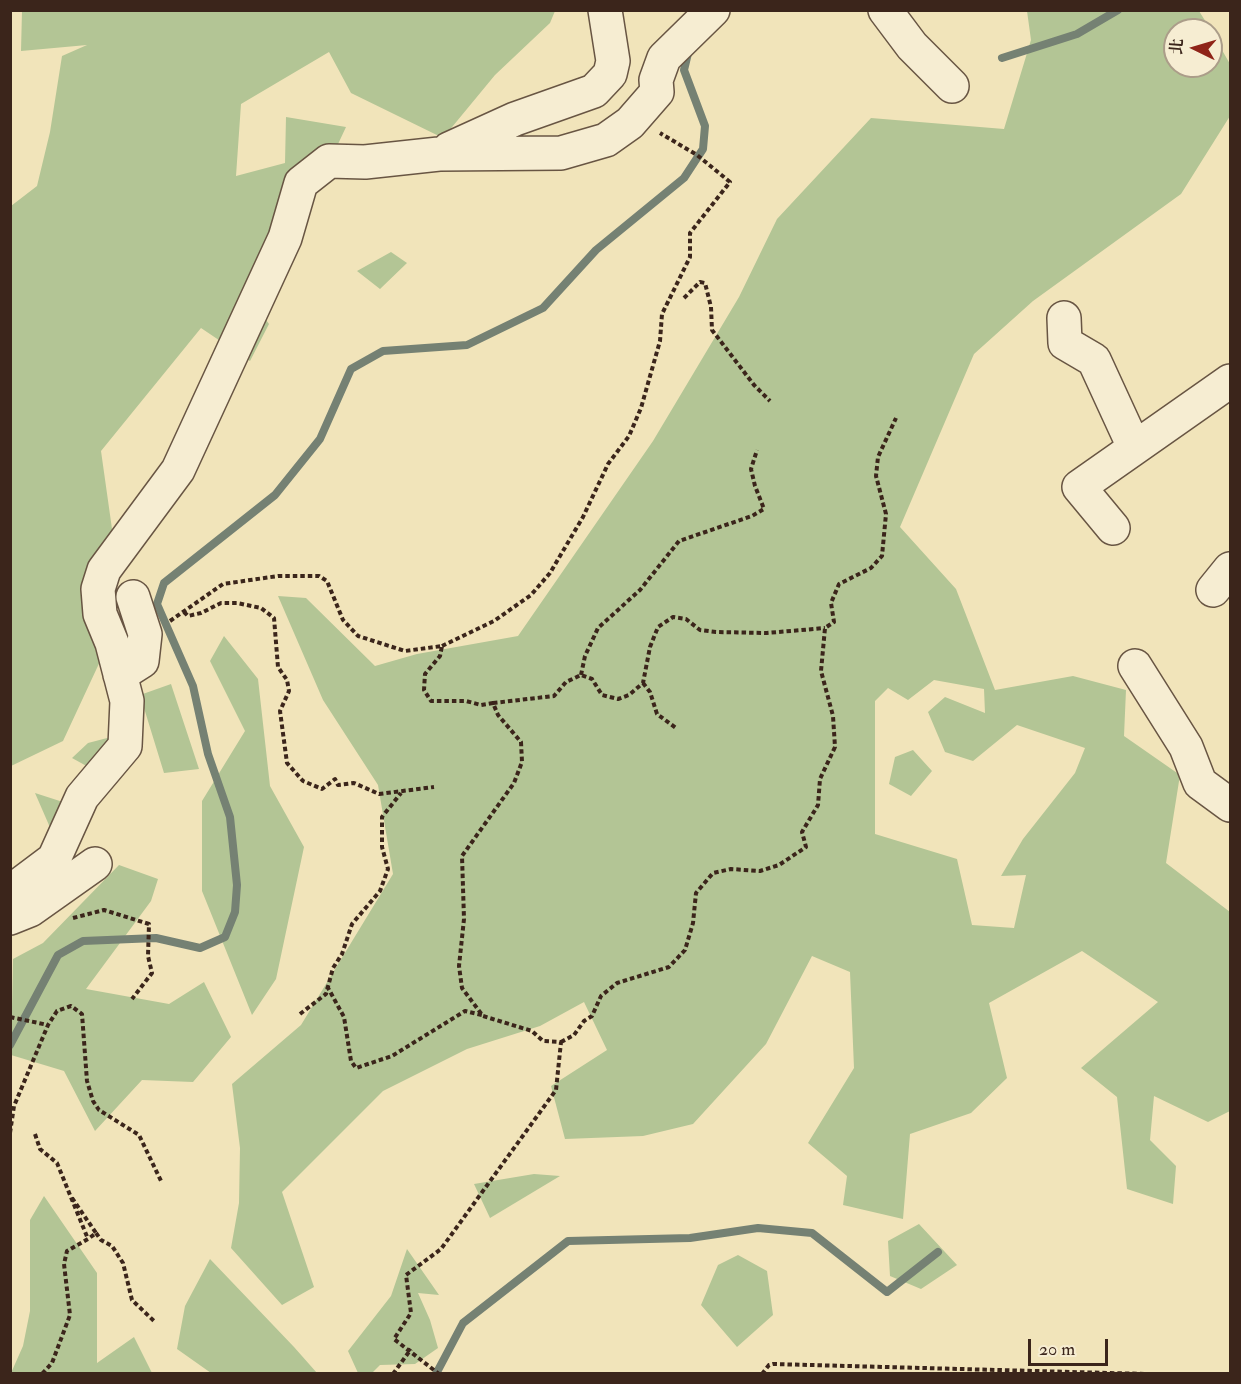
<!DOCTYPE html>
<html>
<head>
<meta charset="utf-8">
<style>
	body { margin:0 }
	#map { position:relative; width:1241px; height:1384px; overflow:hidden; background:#f1e4ba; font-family:"IM FELL Double Pica","Noto Serif TC",serif }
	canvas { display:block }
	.frame { position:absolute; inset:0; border:12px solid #3b251b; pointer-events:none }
	.north { position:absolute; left:1163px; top:18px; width:60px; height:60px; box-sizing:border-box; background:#f6edd2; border:2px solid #ab9d89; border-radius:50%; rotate:275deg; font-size:16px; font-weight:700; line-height:24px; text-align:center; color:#3b251b }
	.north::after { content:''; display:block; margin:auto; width:21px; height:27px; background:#8f2418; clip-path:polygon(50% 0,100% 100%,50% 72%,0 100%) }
	.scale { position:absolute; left:1028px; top:1339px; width:80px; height:27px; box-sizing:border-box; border:3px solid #3b251b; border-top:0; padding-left:8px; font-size:18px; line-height:21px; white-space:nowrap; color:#3b251b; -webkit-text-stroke:4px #f6edd2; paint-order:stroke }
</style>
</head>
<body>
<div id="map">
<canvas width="1241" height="1384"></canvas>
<div class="frame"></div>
<div class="north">北</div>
<div class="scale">20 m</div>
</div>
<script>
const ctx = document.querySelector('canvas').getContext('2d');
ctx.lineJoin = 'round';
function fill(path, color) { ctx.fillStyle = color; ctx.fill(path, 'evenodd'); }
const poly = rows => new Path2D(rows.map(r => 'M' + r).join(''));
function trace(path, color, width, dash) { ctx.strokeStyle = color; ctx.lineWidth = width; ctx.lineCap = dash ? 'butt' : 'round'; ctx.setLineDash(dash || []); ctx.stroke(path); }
const green = poly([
	[22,11,555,11,550,23,495,75,443,138,351,93,329,52,241,104,236,176,285,163,286,117,346,127,296,234,244,290,269,324,250,361,201,328,101,451,113,536,103,655,63,741,11,766,11,206,37,186,50,132,62,56,87,45,21,51],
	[1027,11,1199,11,1211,30,1175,30,1175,66,1211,66,1211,31,1230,64,1230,116,1181,194,1033,301,974,354,900,527,956,589,995,690,1073,676,1126,690,1124,736,1180,775,1166,863,1230,912,1230,1111,1208,1122,1154,1096,1150,1140,1176,1166,1173,1204,1127,1189,1117,1097,1081,1068,1158,1002,1082,951,989,1003,1007,1078,971,1113,910,1134,903,1219,843,1205,847,1176,808,1143,854,1068,850,972,812,956,766,1044,693,1124,643,1136,565,1139,551,1086,607,1050,584,1002,540,1026,467,1049,383,1091,282,1192,314,1287,282,1305,231,1248,239,1203,240,1148,232,1084,301,1025,393,874,378,785,323,700,278,596,306,598,375,666,417,654,518,636,653,441,739,297,777,219,871,118,1004,129,1031,40],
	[934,680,984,689,985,713,945,697,928,712,945,752,973,761,1017,725,1085,748,1075,773,1023,839,1001,876,1026,875,1014,928,972,925,957,859,875,834,875,701,888,688,908,700],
	[391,252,407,263,380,289,357,271],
	[224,636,258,679,270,786,304,847,276,979,252,1015,202,891,202,801,245,731,210,661],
	[171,684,199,769,164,773,140,695],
	[111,737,112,780,72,758,88,743],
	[913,750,932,771,911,796,889,784,895,757],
	[35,793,66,803,52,832],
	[119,865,158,879,151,901,86,989,169,1004,204,982,231,1037,193,1082,142,1080,95,1131,64,1071,11,1055,13,959,43,943],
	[534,1174,560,1176,490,1218,474,1184],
	[44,1196,97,1273,97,1363,134,1337,152,1373,11,1373,23,1346,30,1311,30,1220],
	[919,1224,957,1265,921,1289,890,1276,888,1241],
	[407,1249,439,1295,418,1293,430,1320,438,1348,415,1364,380,1365,372,1373,358,1373,348,1351,391,1296],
	[738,1255,767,1271,773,1315,737,1347,701,1305,718,1265],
	[210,1259,294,1347,317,1373,211,1373,177,1349,185,1306]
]);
const stream = poly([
	[1002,58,1077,34,1118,10],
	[10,1045,58,955,83,941,156,938,200,948,225,937,235,912,237,885,230,817,208,754,193,686,157,604,164,583,275,495,320,439,351,369,383,351,467,345,543,308,596,250,684,178,703,149,705,126,684,70,689,49],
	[436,1374,463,1323,568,1241,690,1238,758,1228,812,1233,887,1292,938,1252]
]);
const path = poly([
	[684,298,700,282,705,283,711,307,712,330,754,385,770,401],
	[184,612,188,616,201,613,221,603,237,603,261,608,274,618,278,667,287,680,289,691,280,711,287,763,303,781,322,789,335,779,338,785,354,783,379,794,434,787],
	[170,621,223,584,278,576,319,576,327,581,343,620,358,636,405,651,442,646,440,656,425,674,424,690,431,701,466,701,481,705,493,703,498,715,521,742,522,762,514,783,462,856,464,919,459,966,462,988,483,1016,532,1031,543,1041,561,1042,556,1090,441,1249,406,1275,411,1313,394,1339,439,1374],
	[442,646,494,621,531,595,550,573,583,517,608,464,629,436,641,408,660,341,662,314,690,257,690,233,730,182,697,155,660,133],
	[581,675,585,656,598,628,640,590,679,541,752,516,764,509,755,486,751,469,757,450],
	[643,683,650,692,657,714,676,728],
	[493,703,554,696,566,682,581,675,592,679,602,695,618,699,629,695,643,683,650,647,658,627,673,617,686,619,700,630,716,632,767,633,825,628],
	[73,918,104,910,149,924,148,956,152,973,132,999],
	[327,986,344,1017,351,1061,356,1068,392,1056,465,1011,482,1015],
	[300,1014,326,994,333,968,342,954,352,924,380,891,388,869,382,847,382,817,401,793],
	[10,1017,48,1025],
	[561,1042,574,1035,584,1021,592,1016,601,996,617,983,669,967,685,950,693,923,696,893,713,873,731,869,760,871,779,865,806,847,802,832,818,805,820,779,835,747,833,716,821,671,825,628,834,622,831,603,839,584,871,568,882,556,886,514,876,476,878,457,896,418],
	[10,1133,14,1106,48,1025,57,1011,71,1006,82,1014,87,1081,93,1101,99,1110,139,1135,161,1181],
	[35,1134,40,1149,57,1163,88,1239,67,1251,64,1264,70,1315,52,1363,42,1374],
	[72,1198,96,1233,88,1239],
	[96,1233,101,1240,112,1246,123,1263,132,1300,155,1322],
	[10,1269,10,1278],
	[393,1374,411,1349],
	[762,1374,769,1365,773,1364,1147,1374]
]);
const minor = poly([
	[885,10,912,46,952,86],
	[449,149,515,119,594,91,610,74,613,61,605,10],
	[1064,318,1065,343,1094,360,1134,447],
	[1113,528,1079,487,1230,381],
	[1213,590,1230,569],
	[1135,666,1186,747,1200,783,1230,805],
	[120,675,142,661,145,634,133,597],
	[10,892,54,859,82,797,125,746,127,701,112,643,100,614,98,589,104,570,178,470,285,238,301,183,329,161,365,162,439,154,561,153,606,140,630,123,657,92,656,80,664,58,713,10],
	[10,918,30,910,95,864]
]);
fill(green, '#b3c595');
trace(stream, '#758173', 8);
trace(minor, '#685543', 36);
trace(path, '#3b251b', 4, [4.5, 3]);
trace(minor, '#f6edd2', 33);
</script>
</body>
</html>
